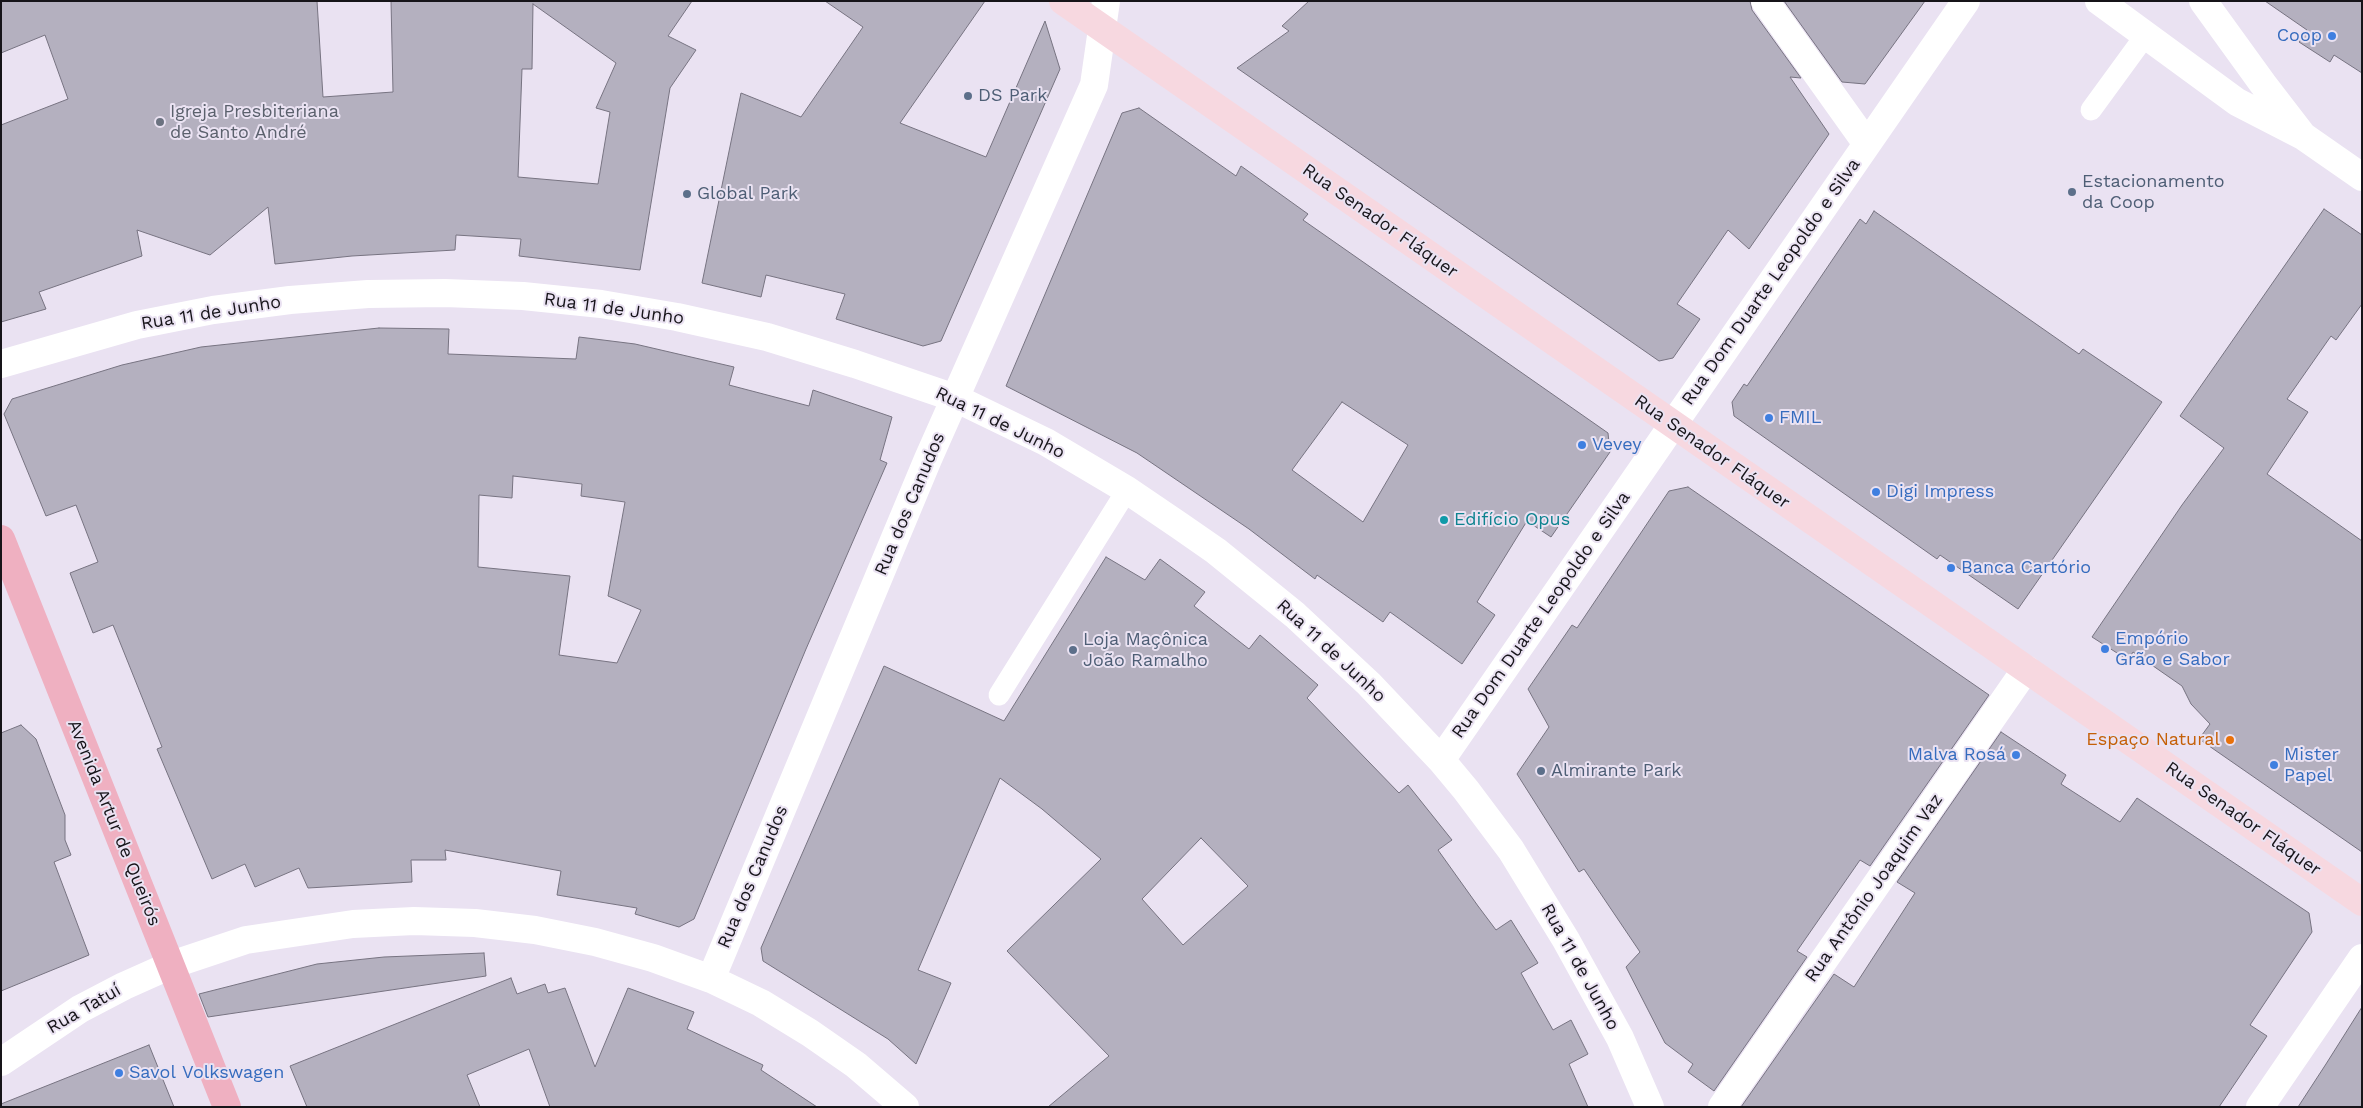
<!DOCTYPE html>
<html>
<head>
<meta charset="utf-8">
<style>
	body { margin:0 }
	#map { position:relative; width:2363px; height:1108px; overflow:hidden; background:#eae2f2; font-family:"Work Sans",sans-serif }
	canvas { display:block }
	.frame { position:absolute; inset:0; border:2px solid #161419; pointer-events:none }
</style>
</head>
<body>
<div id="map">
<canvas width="2363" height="1108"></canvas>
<div class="frame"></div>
</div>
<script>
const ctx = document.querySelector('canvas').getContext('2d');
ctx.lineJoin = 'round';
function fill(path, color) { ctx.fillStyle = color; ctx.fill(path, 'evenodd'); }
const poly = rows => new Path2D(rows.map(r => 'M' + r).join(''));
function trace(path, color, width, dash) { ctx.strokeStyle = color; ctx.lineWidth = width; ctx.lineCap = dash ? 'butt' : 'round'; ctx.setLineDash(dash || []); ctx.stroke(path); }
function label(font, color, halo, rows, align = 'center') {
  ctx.font = font + ' "Work Sans",sans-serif'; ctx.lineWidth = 4; ctx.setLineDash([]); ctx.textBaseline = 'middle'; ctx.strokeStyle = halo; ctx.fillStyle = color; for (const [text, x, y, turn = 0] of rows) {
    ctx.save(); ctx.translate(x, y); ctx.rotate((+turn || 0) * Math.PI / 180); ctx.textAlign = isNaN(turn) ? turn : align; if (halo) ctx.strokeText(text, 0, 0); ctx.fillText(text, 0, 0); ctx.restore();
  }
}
const building = poly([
	[1,1,317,1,323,97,393,92,391,1,692,1,668,36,696,50,670,88,640,270,519,256,521,239,456,235,455,250,352,256,275,264,268,207,210,255,137,230,142,256,39,292,46,309,1,322,1,125,68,99,45,35,1,53,1,1],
	[533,4,616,63,596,108,610,112,598,184,518,177,522,69,532,69,533,4],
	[825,1,985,1,900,123,986,157,1045,21,1060,69,941,341,923,346,836,319,845,294,766,275,761,297,702,283,741,93,801,117,863,27,825,1],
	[1309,1,1750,1,1752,10,1801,78,1790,77,1829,134,1749,249,1728,230,1677,304,1700,319,1673,358,1659,361,1237,68,1289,31,1282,26,1309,1],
	[1784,1,1925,1,1865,84,1842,82,1784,1],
	[2265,1,2362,1,2362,73,2334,55,2330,62,2299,42,2307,30,2265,1],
	[1139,108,1236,176,1241,166,1308,214,1303,220,1608,433,1610,452,1551,537,1527,521,1477,602,1495,615,1462,664,1390,612,1383,622,1317,575,1315,579,1249,529,1137,453,1006,386,1122,113,1139,108],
	[1342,402,1408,445,1363,522,1292,470,1342,402],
	[2324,209,2362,235,2362,304,2336,340,2331,336,2287,399,2308,412,2267,474,2362,541,2362,852,2199,739,2210,724,2191,704,2182,686,2133,652,2128,660,2092,637,2182,505,2224,448,2180,416,2324,209],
	[1874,211,2079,354,2083,349,2162,402,2018,609,1940,555,1937,559,1734,416,1732,402,1744,384,1747,386,1860,219,1866,224,1874,211],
	[379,328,449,329,448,354,576,359,579,337,635,344,734,367,729,385,809,406,813,390,892,417,880,460,887,463,806,649,694,919,679,927,635,914,637,908,557,895,561,871,445,850,446,860,411,860,412,882,308,888,299,868,255,887,245,864,212,879,157,749,162,747,113,625,93,633,70,573,98,562,76,505,46,516,4,414,12,399,122,365,201,347,379,328],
	[513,476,582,484,581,496,625,502,608,596,641,610,617,663,559,655,570,576,478,567,479,495,512,498,513,476],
	[1688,487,1989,695,1870,866,1860,860,1797,951,1807,957,1714,1091,1688,1072,1693,1064,1665,1043,1626,967,1640,952,1584,869,1579,872,1517,774,1549,727,1528,689,1572,625,1577,628,1669,491,1688,487],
	[1106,557,1145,580,1160,559,1205,592,1194,606,1249,649,1260,635,1318,685,1307,698,1399,793,1408,785,1452,840,1438,850,1478,906,1496,930,1511,920,1538,963,1521,973,1553,1030,1571,1020,1588,1054,1569,1064,1588,1107,1048,1107,1109,1056,1007,951,1101,859,1042,809,1000,778,918,970,951,983,916,1064,888,1039,763,961,761,948,884,666,1004,721,1106,557],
	[1201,838,1248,886,1183,945,1142,899,1201,838],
	[21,725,36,739,65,815,65,840,71,855,54,862,89,955,1,991,1,733,21,725],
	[2001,732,2066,775,2061,784,2120,822,2137,798,2309,913,2312,932,2250,1025,2267,1036,2219,1107,1741,1107,1834,974,1854,987,1915,893,1897,882,2001,732],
	[484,953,486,976,208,1017,199,994,317,964,384,957,484,953],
	[511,978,517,994,545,984,548,993,565,988,595,1067,628,988,694,1012,687,1029,763,1065,761,1070,817,1107,550,1107,529,1049,467,1075,480,1107,307,1107,290,1066,511,978],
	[2362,1007,2362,1107,2298,1107,2326,1064,2362,1007],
	[149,1045,174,1107,1,1107,1,1104,149,1045]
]);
const lane = poly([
	[2091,110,2145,36],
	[999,695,1127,490]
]);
const street = poly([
	[1765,1,1867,144],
	[2099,1,2237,102,2303,136],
	[2203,1,2263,84,2303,136,2362,177],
	[1,364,137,325,213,310,290,300,368,294,445,293,523,296,601,304,677,317,767,337,855,364,955,398,1046,442,1127,490,1180,526,1216,551,1295,615,1369,684,1441,760,1466,790,1511,850,1566,940,1620,1038,1650,1107],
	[1441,760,1966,1],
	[711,979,928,459,1094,85,1106,1],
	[1,1062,80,1009,124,986,171,965,246,940,353,924,414,921,475,923,535,930,595,942,653,958,711,979,761,1003,810,1033,856,1065,905,1107],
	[1722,1107,2026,669],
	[2260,1107,2362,958]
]);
const secondary = poly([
	[1063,1,2362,902]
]);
const primary = poly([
	[1,539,227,1107]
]);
const markers = [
	[2332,36,5,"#3f7fe0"],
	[968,96,5,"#5c6f8a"],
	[160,122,5,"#6b7280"],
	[2072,192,5,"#5c6f8a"],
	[687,194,5,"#5c6f8a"],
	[1769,418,5,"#3f7fe0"],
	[1582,445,5,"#3f7fe0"],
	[1876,492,5,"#3f7fe0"],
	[1444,520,5,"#0f9aa8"],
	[1951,568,5,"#3f7fe0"],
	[2105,649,5,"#3f7fe0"],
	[1073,650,5,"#5c6f8a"],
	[2230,740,5,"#e8710a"],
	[2016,755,5,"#3f7fe0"],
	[2274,765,5,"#3f7fe0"],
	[1541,771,5,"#5c6f8a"],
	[119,1073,5,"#3f7fe0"]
];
const shopNames = [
	["Coop",2322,36,"right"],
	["FMIL",1779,418],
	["Vevey",1592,445],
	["Digi Impress",1886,492],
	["Banca Cartório",1961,568],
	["Empório",2115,639],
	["Grão e Sabor",2115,660],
	["Malva Rosá",2006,755,"right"],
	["Mister",2284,755],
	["Papel",2284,776],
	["Savol Volkswagen",129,1073]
];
const serviceNames = [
	["DS Park",978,96],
	["Estacionamento",2082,182],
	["da Coop",2082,203],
	["Global Park",697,194],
	["Loja Maçônica",1083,640],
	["João Ramalho",1083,661],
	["Almirante Park",1551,771]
];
const worshipNames = [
	["Igreja Presbiteriana",170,112],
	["de Santo André",170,133]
];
const streetNames = [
	["Rua Senador Fláquer",1380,221,35],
	["Rua Dom Duarte Leopoldo e Silva",1771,282,-55],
	["Rua 11 de Junho",614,309,8],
	["Rua 11 de Junho",211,313,-9],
	["Rua 11 de Junho",1000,423,26],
	["Rua Senador Fláquer",1712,452,35],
	["Rua dos Canudos",910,504,-67],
	["Rua Dom Duarte Leopoldo e Silva",1541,615,-55],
	["Rua 11 de Junho",1331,651,43],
	["Rua Senador Fláquer",2243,819,35],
	["Avenida Artur de Queirós",114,823,68],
	["Rua dos Canudos",753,877,-67],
	["Rua Antônio Joaquim Vaz",1874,888,-55],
	["Rua 11 de Junho",1580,967,61],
	["Rua Tatuí",84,1009,-30]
];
const cultureNames = [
	["Edifício Opus",1454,520]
];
const foodNames = [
	["Espaço Natural",2220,740]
];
fill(building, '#b4b0bf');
trace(building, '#777381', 1);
trace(lane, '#fff', 21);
trace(street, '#fff', 28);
trace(secondary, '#f7d8e0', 28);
trace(primary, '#efb0c1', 28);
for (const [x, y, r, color] of markers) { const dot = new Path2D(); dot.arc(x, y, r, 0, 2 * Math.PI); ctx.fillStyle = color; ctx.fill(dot); trace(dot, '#eae2f2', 2); }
label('18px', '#366cbe', '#eae2f2', shopNames, 'left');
label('18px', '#4e5e75', '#eae2f2', serviceNames, 'left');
label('18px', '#5b616d', '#eae2f2', worshipNames, 'left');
label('18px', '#161419', '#eae2f2', streetNames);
label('18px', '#0d838f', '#eae2f2', cultureNames, 'left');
label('18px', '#c56008', '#eae2f2', foodNames, 'right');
</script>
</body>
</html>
